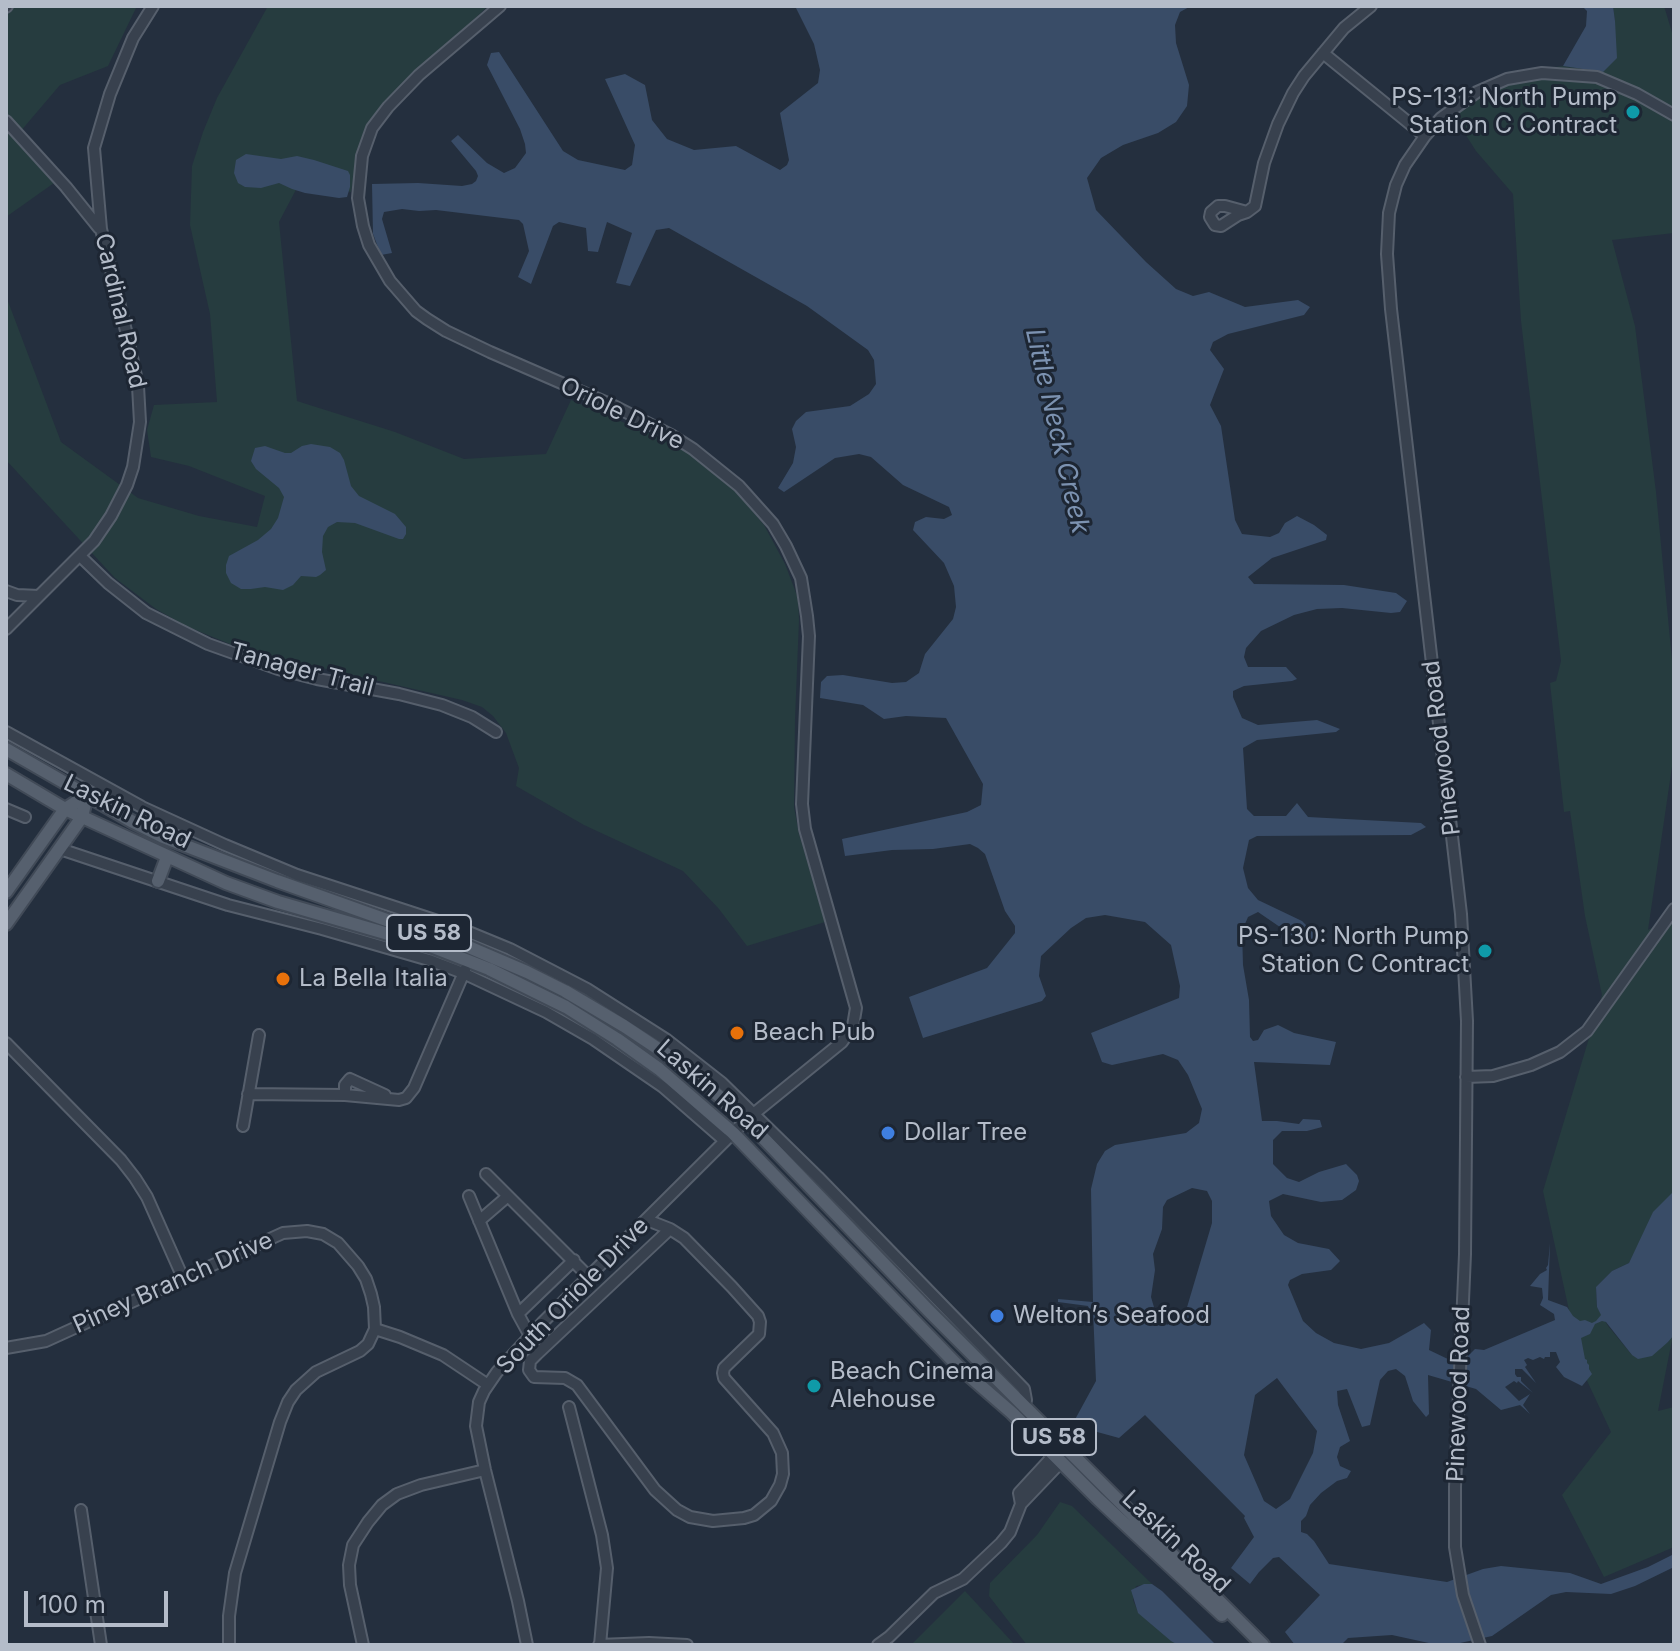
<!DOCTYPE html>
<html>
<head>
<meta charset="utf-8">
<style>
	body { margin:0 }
	#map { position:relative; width:1680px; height:1651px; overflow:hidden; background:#242f3e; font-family:Inter,sans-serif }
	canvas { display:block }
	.frame { position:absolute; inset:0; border:8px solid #b4bcc9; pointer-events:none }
	.scale { position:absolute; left:24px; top:1591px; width:144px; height:36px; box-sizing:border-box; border:4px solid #b4bcc9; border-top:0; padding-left:10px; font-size:24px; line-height:28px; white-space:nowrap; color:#b4bcc9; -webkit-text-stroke:6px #1d2633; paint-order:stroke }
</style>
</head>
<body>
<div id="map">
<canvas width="1680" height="1651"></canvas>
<div class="frame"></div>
<div class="scale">100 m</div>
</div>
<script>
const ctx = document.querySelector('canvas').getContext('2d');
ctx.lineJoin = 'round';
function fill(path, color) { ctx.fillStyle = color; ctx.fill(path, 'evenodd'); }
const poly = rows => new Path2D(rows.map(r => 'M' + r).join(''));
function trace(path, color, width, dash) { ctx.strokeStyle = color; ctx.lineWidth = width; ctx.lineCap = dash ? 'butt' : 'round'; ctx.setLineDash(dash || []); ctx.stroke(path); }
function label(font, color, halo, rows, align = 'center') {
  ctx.font = font + ' Inter,sans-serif'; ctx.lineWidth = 6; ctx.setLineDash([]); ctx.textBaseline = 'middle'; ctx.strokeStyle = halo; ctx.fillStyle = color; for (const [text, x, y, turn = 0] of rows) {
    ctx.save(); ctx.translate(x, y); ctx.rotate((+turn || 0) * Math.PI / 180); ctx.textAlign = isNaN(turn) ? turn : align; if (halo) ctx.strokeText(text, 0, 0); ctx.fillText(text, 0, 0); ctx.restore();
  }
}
const green = poly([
	[14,6,137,6,108,66,60,85,14,139,54,183,6,217,6,17],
	[268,6,488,6,419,72,376,117,357,159,351,192,300,182,279,222,297,401,395,432,464,459,546,454,571,400,676,445,713,470,737,493,764,525,785,564,798,598,799,620,795,719,794,807,799,834,825,922,747,946,719,909,683,871,584,825,516,786,519,768,506,733,493,716,482,707,462,700,247,651,186,626,156,609,115,578,6,460,6,296,61,442,138,498,199,516,257,527,265,496,189,466,151,457,147,430,154,405,217,402,210,314,190,225,192,166,203,132,217,98],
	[1613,6,1664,6,1674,39,1674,233,1612,240,1635,326,1656,492,1672,660,1674,753,1648,930,1674,916,1674,1191,1638,1246,1629,1263,1612,1271,1596,1287,1597,1307,1608,1326,1632,1355,1668,1342,1673,1335,1658,1411,1674,1407,1674,1547,1604,1577,1562,1495,1611,1432,1582,1370,1543,1191,1602,995,1585,916,1570,811,1564,812,1550,683,1556,681,1561,661,1521,321,1513,194,1476,151,1446,104,1478,86,1521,71,1563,66,1592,69,1615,21],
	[1060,1502,1072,1506,1152,1584,1136,1586,1133,1600,1138,1612,1178,1645,1027,1645,989,1596,990,1583,1037,1535],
	[965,1591,1015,1645,911,1645]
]);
const water = poly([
	[795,6,1191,6,1180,12,1175,25,1176,43,1189,85,1187,106,1176,122,1158,133,1123,145,1101,158,1087,178,1096,210,1146,262,1176,289,1193,296,1209,292,1245,307,1298,300,1310,307,1304,315,1228,334,1213,342,1210,350,1224,369,1210,405,1221,426,1235,520,1242,534,1270,537,1279,533,1285,523,1297,516,1314,525,1327,535,1326,540,1272,558,1248,577,1254,584,1344,585,1396,593,1407,601,1400,612,1391,613,1342,608,1317,609,1294,615,1261,631,1246,648,1244,657,1248,667,1286,667,1297,679,1292,681,1244,686,1233,691,1233,697,1242,718,1258,725,1317,720,1340,729,1336,732,1257,740,1243,748,1247,809,1254,816,1286,816,1297,803,1308,817,1421,823,1426,827,1411,835,1257,836,1249,840,1243,868,1248,888,1258,900,1302,921,1314,933,1315,939,1310,942,1296,938,1258,912,1248,917,1242,931,1243,965,1249,1000,1250,1037,1253,1041,1258,1040,1264,1030,1278,1025,1294,1033,1336,1042,1330,1065,1254,1062,1262,1121,1277,1121,1299,1124,1303,1119,1320,1120,1322,1127,1307,1131,1282,1131,1273,1140,1273,1164,1287,1178,1299,1182,1319,1172,1346,1164,1357,1175,1359,1181,1356,1190,1342,1200,1321,1202,1283,1194,1269,1201,1271,1216,1284,1235,1298,1243,1329,1249,1340,1261,1331,1270,1302,1274,1290,1280,1288,1285,1303,1321,1316,1333,1334,1343,1361,1349,1389,1343,1424,1323,1431,1330,1429,1350,1452,1361,1467,1357,1475,1349,1484,1350,1555,1320,1554,1314,1540,1305,1543,1298,1542,1288,1530,1286,1540,1274,1547,1270,1546,1268,1548,1265,1550,1243,1548,1300,1567,1307,1573,1316,1580,1321,1585,1320,1592,1323,1596,1321,1601,1315,1597,1307,1596,1287,1612,1271,1629,1263,1653,1212,1674,1191,1674,1335,1668,1342,1652,1356,1638,1359,1632,1355,1606,1322,1602,1321,1595,1324,1590,1334,1581,1338,1585,1359,1587,1360,1587,1363,1589,1365,1589,1369,1592,1374,1582,1386,1564,1377,1556,1367,1560,1362,1556,1352,1550,1352,1550,1357,1545,1357,1544,1359,1540,1357,1533,1360,1528,1358,1524,1360,1527,1365,1525,1367,1536,1383,1522,1369,1515,1369,1515,1374,1517,1377,1521,1377,1521,1381,1533,1393,1518,1381,1517,1383,1514,1381,1505,1387,1519,1401,1530,1394,1523,1405,1530,1414,1520,1405,1501,1410,1476,1389,1428,1375,1429,1414,1426,1417,1413,1401,1405,1376,1396,1369,1388,1371,1380,1380,1370,1425,1362,1427,1347,1389,1337,1391,1338,1405,1350,1441,1340,1447,1337,1457,1340,1466,1351,1471,1347,1478,1337,1481,1321,1493,1310,1505,1306,1516,1301,1521,1301,1532,1307,1534,1314,1541,1329,1564,1447,1582,1483,1569,1501,1566,1570,1573,1601,1584,1648,1567,1674,1554,1674,1567,1635,1586,1611,1594,1566,1592,1551,1595,1492,1636,1451,1645,1438,1645,1392,1635,1348,1638,1341,1645,1295,1645,1285,1632,1320,1595,1279,1557,1273,1558,1259,1572,1250,1584,1231,1568,1254,1537,1244,1518,1245,1516,1145,1415,1119,1438,1072,1425,1096,1381,1093,1310,1089,1309,1088,1306,1058,1302,1058,1299,1093,1302,1091,1189,1097,1164,1105,1151,1115,1145,1186,1133,1199,1123,1202,1109,1188,1075,1178,1060,1163,1054,1112,1065,1102,1062,1091,1033,1179,998,1180,986,1171,945,1145,922,1105,915,1086,918,1071,928,1041,956,1039,976,1046,996,1042,1001,923,1038,909,997,987,968,1015,933,1015,926,1005,911,985,854,978,848,970,844,933,849,892,850,845,856,842,839,967,812,981,805,983,784,946,718,906,716,884,719,863,705,820,698,821,682,827,676,843,675,892,683,906,682,919,673,925,654,953,619,956,607,954,586,944,563,913,530,915,522,926,517,944,519,952,515,949,507,903,485,871,457,859,454,835,458,784,492,778,488,793,463,796,447,792,429,796,421,806,412,850,406,869,394,876,384,874,360,868,350,807,306,669,228,656,230,630,286,616,283,632,233,607,222,598,252,588,251,586,228,559,222,553,226,531,284,518,277,529,251,523,224,519,220,436,210,419,211,402,209,384,212,382,219,392,253,381,255,373,234,372,184,418,183,462,186,472,184,476,181,478,176,476,171,451,141,458,135,487,163,504,173,515,168,526,153,525,144,520,129,487,65,491,53,499,52,563,151,578,160,625,170,632,165,635,145,605,79,625,74,645,85,652,120,667,139,694,150,736,146,780,170,787,165,789,160,780,113,818,83,820,70,814,44],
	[1192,1188,1207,1191,1212,1201,1212,1223,1185,1314,1167,1325,1156,1314,1151,1297,1155,1270,1153,1254,1162,1229,1163,1207,1167,1200],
	[1277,1378,1317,1431,1313,1453,1290,1499,1276,1509,1264,1501,1244,1455,1255,1395],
	[1582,6,1613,6,1615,21,1617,58,1603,72,1563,66,1586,26,1587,11],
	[246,154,281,159,297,156,314,160,348,171,350,175,350,187,347,197,339,198,305,193,292,189,279,183,261,188,245,187,238,183,234,173,236,160],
	[311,444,330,447,340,453,344,460,351,486,359,496,395,514,406,527,406,534,403,539,399,539,355,523,337,522,328,527,323,536,322,552,326,570,320,575,316,577,301,576,293,585,283,590,265,587,251,589,241,589,231,583,226,573,226,565,229,556,258,540,271,529,278,518,284,497,279,488,256,469,251,461,255,448,265,446,285,453,291,453,302,446],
	[1144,1584,1152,1584,1162,1591,1216,1645,1178,1645,1171,1641,1138,1613,1131,1590]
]);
const minor = poly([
	[500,6,419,75,388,107,372,128,362,156,358,198,363,226,369,245,390,281,416,311,427,319,446,331,490,352,612,405,671,435,693,449,739,486,773,524,786,546,801,578,807,616,809,636,802,804,805,829,856,1008,853,1026,842,1042,746,1120,543,1322,497,1372,484,1391,479,1402,476,1426,485,1470,518,1601,527,1645],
	[6,7,7,6],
	[1323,53,1425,136],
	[6,121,66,187,99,228],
	[1218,206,1225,206,1247,212,1238,215,1221,226,1215,225,1210,217,1211,212,1218,206],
	[1247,212,1255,206,1264,163,1278,124,1293,93,1304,76,1344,28,1371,6],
	[80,556,108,583,146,613,208,644,278,669,317,679,399,694,442,705,472,717,496,732],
	[6,591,17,595,39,596],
	[6,629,94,541,111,516,127,485,133,467,140,422,138,386,129,343,101,229,94,148,110,94,133,38,153,6],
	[6,732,142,807,225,845,297,875,459,928,510,949,587,989,667,1040,722,1083,818,1177,1024,1389,1026,1400,1024,1407],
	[6,809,25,817],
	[60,849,228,905,322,929,429,960,463,973,546,1012,593,1039,663,1087,725,1141],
	[6,1043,121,1160,135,1178,147,1197,183,1278],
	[1466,1077,1493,1076,1531,1065,1560,1052,1587,1031,1674,909],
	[248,1094,345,1095,399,1100,406,1098,414,1088,465,970],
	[345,1095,345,1085,350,1079,385,1095],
	[243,1126,259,1035],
	[486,1174,589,1277],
	[469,1196,518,1314,530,1336],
	[647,1220,670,1229,684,1238,732,1287,758,1316,760,1322,759,1334,724,1368,723,1373,724,1378,773,1433,782,1453,783,1474,780,1485,771,1501,754,1515,744,1518,713,1521,690,1517,677,1510,655,1490,577,1385,565,1378,534,1377,529,1370,530,1361,537,1354,670,1229],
	[479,1221,508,1196],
	[518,1314,574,1260],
	[375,1329,400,1337,443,1355,488,1385],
	[6,1348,46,1341,283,1233,307,1231,323,1234,338,1243,358,1266,366,1279,371,1294,374,1307,375,1329,368,1344,360,1351,316,1372,296,1390,288,1402,280,1422,235,1573,229,1616,229,1645],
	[569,1407,602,1535,607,1568,600,1645],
	[1054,1455,1019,1493,1021,1504,1061,1462],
	[81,1510,101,1645],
	[363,1645,350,1585,349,1565,353,1545,368,1522,382,1505,397,1494,421,1485,485,1470],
	[599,1645,649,1643,687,1645],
	[878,1645,889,1637,934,1593,963,1579,1001,1543,1010,1532,1021,1504],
	[1480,1645,1463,1595,1455,1547,1455,1487,1465,1254,1467,1021,1461,914,1391,309,1387,254,1389,213,1396,185,1405,165,1425,136,1441,118,1477,92,1507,79,1542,73,1597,77,1637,94,1674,115]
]);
const major = poly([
	[6,749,133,822,163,837,277,881,395,923,450,939,527,972,565,991,624,1026,666,1054,696,1076,746,1120,929,1311,1263,1645],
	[6,774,65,809,226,883,278,902,433,947,489,969,566,1007,617,1039,659,1069,733,1133,959,1367,1012,1413,1098,1499,1222,1615],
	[158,881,167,857],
	[6,892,65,809,87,795],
	[6,924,82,817,87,795]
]);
const markers = [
	[1633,112,8,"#0f9aa8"],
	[1485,951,8,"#0f9aa8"],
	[283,979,8,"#e8710a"],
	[737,1033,8,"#e8710a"],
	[888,1133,8,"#3f7fe0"],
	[997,1316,8,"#3f7fe0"],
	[814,1386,8,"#0f9aa8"]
];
const shields = [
	[429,933,84],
	[1054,1437,84]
];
const shieldNames = [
	["US 58",429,933],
	["US 58",1054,1437]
];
const poiNames = [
	["PS-131: North Pump",1617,98,"right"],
	["Station C Contract",1617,126,"right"],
	["PS-130: North Pump",1469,937,"right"],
	["Station C Contract",1469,965,"right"],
	["La Bella Italia",299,979],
	["Beach Pub",753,1033],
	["Dollar Tree",904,1133],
	["Welton’s Seafood",1013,1316],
	["Beach Cinema",830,1372],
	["Alehouse",830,1400]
];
const streetNames = [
	["Cardinal Road",120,311,77],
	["Oriole Drive",622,414,26],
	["Tanager Trail",302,670,15],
	["Pinewood Road",1442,748,-97],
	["Laskin Road",127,812,26],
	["Laskin Road",712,1090,41],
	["Piney Branch Drive",173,1283,-24],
	["South Oriole Drive",573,1296,-46],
	["Pinewood Road",1459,1394,-88],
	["Laskin Road",1176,1542,43]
];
const waterNames = [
	["Little Neck Creek",1057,431,77]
];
fill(green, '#263c3f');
fill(water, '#394c67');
trace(minor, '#565f6c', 14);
trace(major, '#414a57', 16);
trace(minor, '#38414e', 10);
trace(major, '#56606e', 12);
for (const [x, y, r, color] of markers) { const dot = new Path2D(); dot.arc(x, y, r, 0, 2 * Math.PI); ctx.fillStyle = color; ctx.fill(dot); trace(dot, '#1d2633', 3); }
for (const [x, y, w] of shields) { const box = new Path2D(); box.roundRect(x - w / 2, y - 18, w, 36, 6); ctx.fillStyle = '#1d2633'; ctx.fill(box); trace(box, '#b4bcc9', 2); }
label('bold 22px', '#b4bcc9', null, shieldNames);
label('24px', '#b4bcc9', '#1d2633', poiNames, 'left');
label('24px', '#b4bcc9', '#1d2633', streetNames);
label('italic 26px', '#7c92b1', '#1d2633', waterNames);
</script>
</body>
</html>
